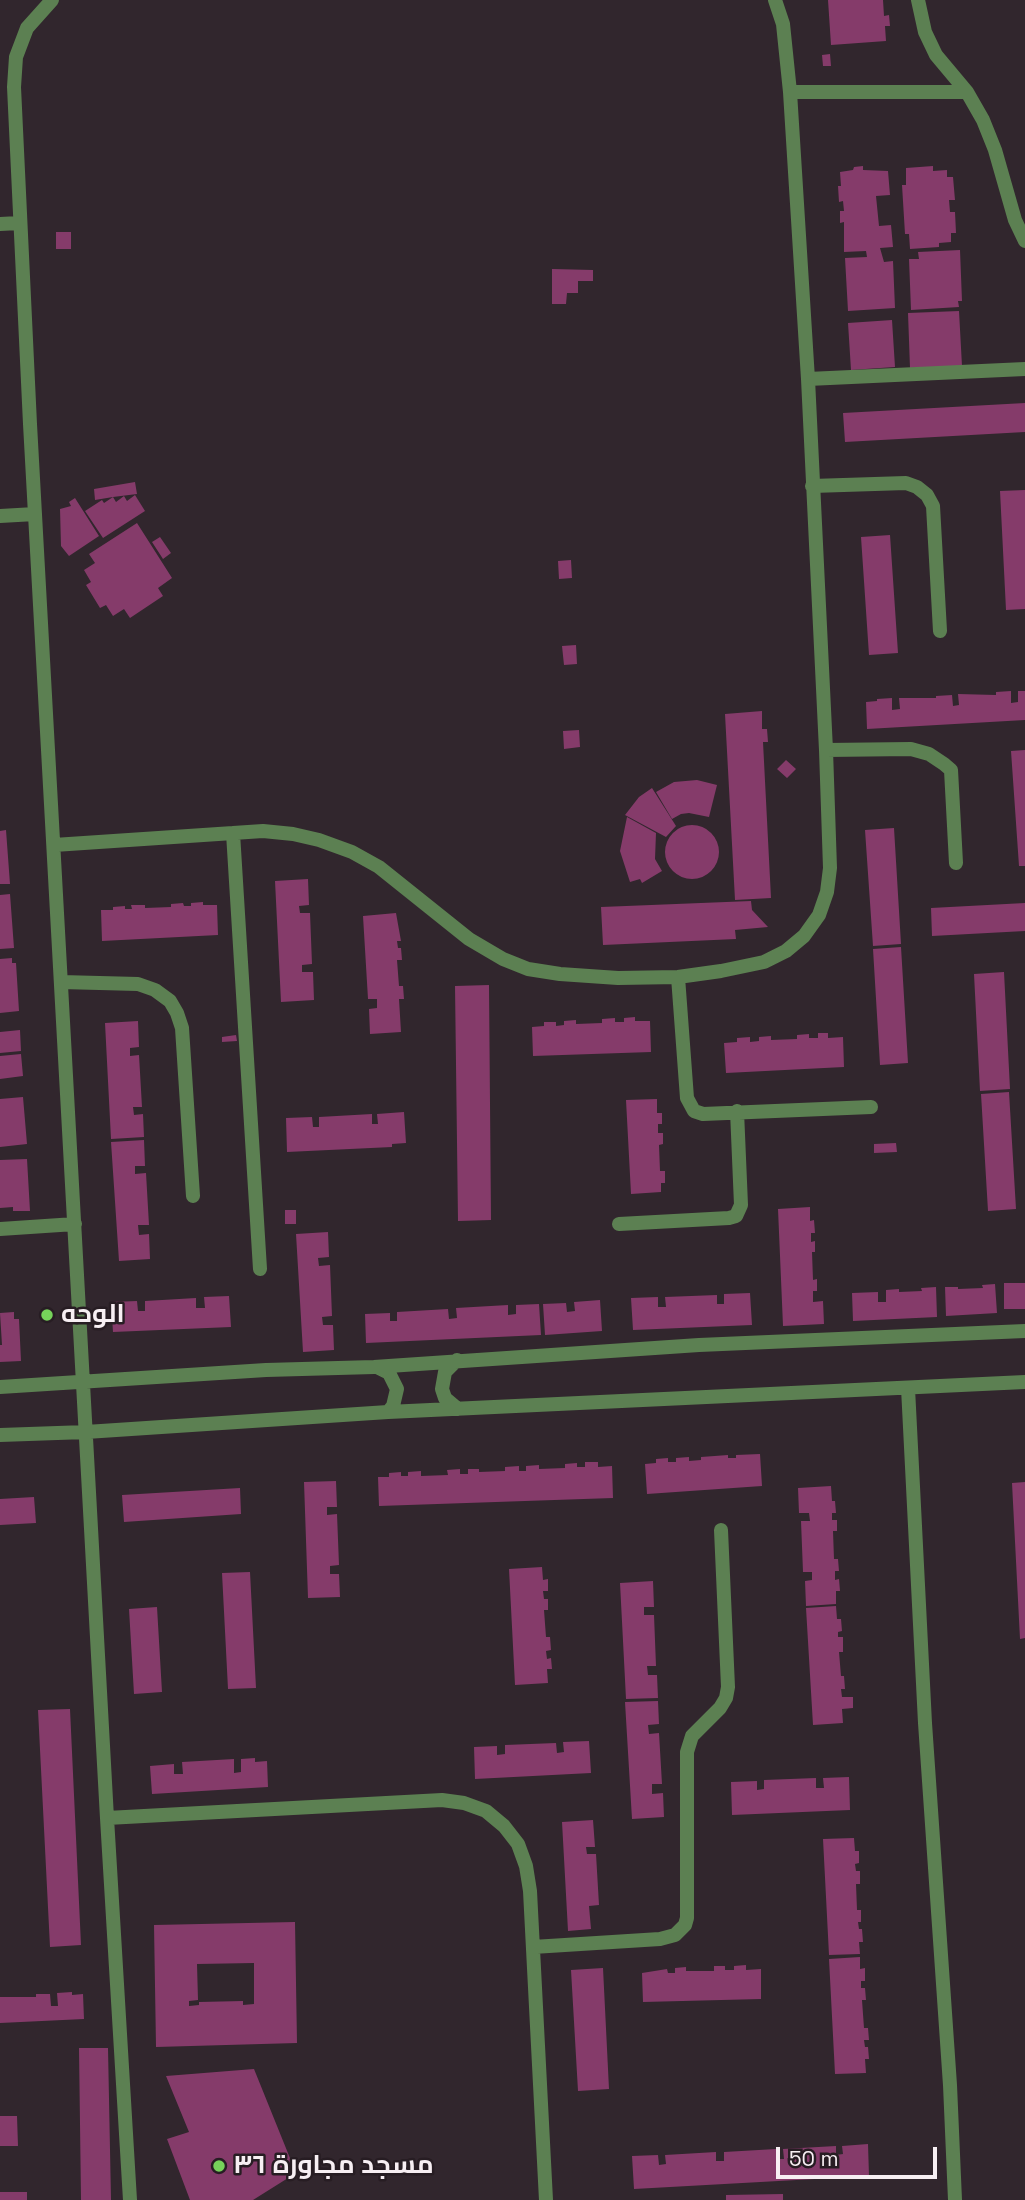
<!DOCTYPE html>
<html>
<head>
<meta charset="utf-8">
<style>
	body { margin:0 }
	#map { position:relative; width:1025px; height:2200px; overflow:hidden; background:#31262d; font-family:"Space Grotesk",sans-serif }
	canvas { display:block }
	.scale { position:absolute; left:776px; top:2147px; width:161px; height:32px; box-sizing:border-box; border:4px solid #f7eff3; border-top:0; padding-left:9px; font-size:21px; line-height:24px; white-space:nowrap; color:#f7eff3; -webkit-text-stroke:5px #271d23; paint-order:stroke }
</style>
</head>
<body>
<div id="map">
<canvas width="1025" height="2200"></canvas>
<div class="scale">50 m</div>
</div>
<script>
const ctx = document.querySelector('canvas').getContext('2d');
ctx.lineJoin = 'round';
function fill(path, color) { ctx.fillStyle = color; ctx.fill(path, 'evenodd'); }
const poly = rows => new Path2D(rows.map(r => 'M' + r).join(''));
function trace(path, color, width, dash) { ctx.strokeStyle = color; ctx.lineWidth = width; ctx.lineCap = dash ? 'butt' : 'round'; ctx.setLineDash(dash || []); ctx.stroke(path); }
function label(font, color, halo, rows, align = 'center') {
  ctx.font = font + ' "Space Grotesk",Cairo,sans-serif'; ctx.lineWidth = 5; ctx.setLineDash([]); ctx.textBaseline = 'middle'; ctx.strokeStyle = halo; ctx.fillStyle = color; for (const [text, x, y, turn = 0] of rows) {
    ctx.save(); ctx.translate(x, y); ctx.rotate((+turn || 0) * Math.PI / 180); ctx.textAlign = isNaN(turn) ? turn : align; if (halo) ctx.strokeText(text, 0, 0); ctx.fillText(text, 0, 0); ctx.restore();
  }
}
const building = poly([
	[828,0,883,0,884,16,889,15,890,26,885,26,886,41,831,45],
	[830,54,831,66,823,66,822,55],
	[863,166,863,170,888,171,890,195,876,196,879,226,891,225,893,247,880,248,884,262,893,261,895,308,848,311,845,258,867,257,866,251,844,252,844,222,840,223,840,211,844,211,843,201,839,202,838,186,841,186,840,172,853,170,854,167],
	[933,166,933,171,947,170,947,177,953,177,955,200,949,200,950,212,955,212,956,233,951,233,951,242,939,243,939,247,910,249,909,234,905,234,902,185,906,185,906,168],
	[56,232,71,232,71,249,56,249],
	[960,250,962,301,958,301,959,307,911,310,909,259,919,259,918,252],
	[552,269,593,270,593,281,578,281,578,293,567,293,566,304,552,304],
	[959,311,962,366,910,368,908,313],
	[892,320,895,367,851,370,848,323],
	[1025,403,1025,432,845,442,843,413],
	[135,482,137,494,113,497,116,502,124,496,127,501,135,495,145,511,103,538,85,511,102,500,104,503,113,497,95,500,94,489],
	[1025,490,1025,609,1006,610,1000,491],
	[75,498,99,536,69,556,61,546,60,509,71,506,69,502],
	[137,523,172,578,158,588,163,596,130,618,124,609,113,616,106,605,100,608,86,585,91,582,84,570,95,563,89,554],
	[890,535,898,653,869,655,861,537],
	[160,537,171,553,163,559,152,542],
	[571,560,572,578,559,579,558,561],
	[576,645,577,664,564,665,562,646],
	[1011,691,1011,703,1018,702,1018,691,1025,691,1025,720,867,729,866,702,877,701,877,699,892,698,892,710,900,709,899,698,936,698,936,696,952,695,953,706,959,705,958,694,996,695,996,692],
	[762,711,762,729,767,729,768,742,763,742,771,898,735,900,725,714],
	[579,730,580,747,564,749,563,731],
	[1025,750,1025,866,1019,866,1011,751],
	[786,760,796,769,787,778,777,769],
	[697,780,717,785,709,817,689,813,681,814,672,819,656,792,674,782],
	[652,788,676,826,666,837,625,815,639,797],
	[627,817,656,833,655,859,662,871,642,883,640,879,630,882,620,851],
	'665 852a27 27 0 1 1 54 0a27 27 0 1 1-54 0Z',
	[894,828,901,944,873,946,865,830],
	[6,830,10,884,0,884,0,831],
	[308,879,309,905,299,906,300,913,310,913,312,964,302,965,302,972,313,972,314,1000,281,1002,275,881],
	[10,894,14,948,0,949,0,895],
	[751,901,752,910,768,927,735,930,736,939,603,945,601,907],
	[203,902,203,905,217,905,218,935,102,941,101,910,113,910,113,907,125,906,125,909,132,909,131,905,145,905,145,908,171,907,171,904,183,903,184,906,191,906,191,903],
	[1025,903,1025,931,932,936,931,908],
	[396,913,401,941,397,941,398,948,401,948,402,960,397,960,399,986,403,986,404,999,399,999,401,1032,370,1034,369,1009,377,1008,377,999,368,999,363,916],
	[901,947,908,1063,880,1065,873,949],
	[12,958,12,963,16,963,19,1011,0,1013,0,959],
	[1004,972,1010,1089,980,1091,974,974],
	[489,985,491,1220,458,1221,455,986],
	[635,1017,635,1021,650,1021,651,1052,533,1056,532,1027,544,1026,544,1022,556,1022,556,1026,564,1025,564,1021,576,1020,576,1024,602,1023,602,1019,615,1018,615,1022,624,1022,624,1018],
	[138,1021,139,1047,130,1048,130,1056,139,1055,142,1107,133,1107,134,1115,143,1114,144,1137,111,1139,105,1023],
	[20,1030,21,1051,0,1053,0,1032],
	[818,1033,828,1033,828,1038,843,1037,844,1067,726,1073,724,1043,737,1042,737,1038,750,1037,750,1042,759,1041,759,1037,771,1036,771,1040,797,1039,797,1035,809,1034,809,1038,818,1038],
	[236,1035,237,1041,222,1042,222,1037],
	[21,1054,23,1076,0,1079,0,1056],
	[1009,1092,1016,1209,988,1211,981,1094],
	[23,1097,27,1144,0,1147,0,1099],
	[657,1099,657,1113,662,1113,662,1124,658,1124,658,1133,663,1133,663,1144,659,1145,660,1171,665,1171,665,1183,661,1183,661,1192,631,1194,626,1100],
	[404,1112,406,1143,392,1144,392,1147,287,1152,286,1118,312,1117,313,1127,319,1127,319,1117,372,1114,372,1124,378,1124,377,1114],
	[144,1140,145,1166,135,1166,135,1174,146,1173,149,1225,138,1225,139,1235,149,1234,150,1259,119,1261,111,1142],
	[896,1143,897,1152,874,1153,874,1144],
	[27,1159,30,1211,13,1211,13,1207,0,1208,0,1160],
	[810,1207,810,1221,814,1220,815,1233,811,1233,811,1242,815,1241,815,1252,812,1252,813,1280,817,1279,817,1291,813,1291,813,1302,823,1301,824,1324,783,1326,778,1209],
	[285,1210,296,1210,296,1224,285,1224],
	[328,1232,329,1257,318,1258,319,1266,330,1265,332,1316,322,1317,323,1325,333,1325,334,1350,303,1352,296,1234],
	[1004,1283,1025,1283,1025,1309,1004,1309],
	[995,1284,997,1313,946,1316,945,1287,958,1287,958,1289,983,1288,982,1285],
	[936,1287,937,1317,853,1321,852,1293,878,1292,878,1302,886,1302,886,1290,899,1289,899,1292,922,1291,921,1288],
	[750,1293,752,1325,633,1330,631,1298,658,1297,658,1307,666,1307,665,1297,717,1295,717,1304,724,1304,724,1294],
	[229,1296,231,1327,113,1332,111,1302,137,1301,138,1311,145,1311,145,1301,196,1298,196,1308,205,1308,204,1297],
	[600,1300,602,1331,545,1335,543,1304,566,1303,567,1312,575,1311,574,1302],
	[539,1304,541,1335,366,1343,365,1314,390,1313,390,1321,397,1321,397,1312,448,1309,449,1319,457,1318,456,1308,508,1305,508,1315,516,1314,516,1305],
	[14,1312,14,1319,19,1319,21,1361,0,1362,0,1345,2,1345,0,1313],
	[760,1454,762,1486,647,1494,645,1464,656,1463,656,1459,668,1458,668,1462,676,1462,676,1458,689,1457,689,1461,701,1460,701,1457,728,1455,728,1458,736,1458,736,1455],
	[585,1462,598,1462,598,1467,612,1466,613,1498,379,1506,378,1477,389,1477,389,1473,401,1472,401,1476,408,1476,408,1472,421,1471,421,1476,448,1475,447,1470,460,1469,460,1474,468,1474,468,1469,479,1469,479,1472,505,1471,505,1467,519,1466,519,1471,526,1471,526,1466,539,1465,539,1469,565,1468,565,1464,577,1463,577,1467,585,1467],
	[336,1481,337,1507,327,1507,327,1515,337,1514,339,1565,330,1566,330,1574,339,1574,340,1597,308,1598,304,1482],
	[1025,1482,1025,1638,1020,1639,1012,1483],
	[831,1486,832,1501,835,1501,836,1513,832,1513,832,1520,837,1520,837,1531,833,1531,834,1559,838,1559,839,1571,835,1571,835,1580,839,1579,840,1591,836,1591,836,1604,806,1606,805,1581,812,1580,812,1572,803,1572,801,1521,810,1521,809,1513,799,1513,798,1488],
	[240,1488,241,1514,124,1522,122,1495],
	[34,1497,36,1523,0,1525,0,1499],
	[542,1567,543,1580,548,1579,548,1591,543,1591,544,1599,548,1599,548,1610,544,1610,546,1637,550,1637,551,1650,546,1651,547,1659,551,1658,552,1669,547,1669,548,1683,515,1685,509,1569],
	[250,1572,256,1688,228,1689,222,1573],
	[653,1581,654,1607,644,1607,644,1615,654,1615,656,1666,647,1666,648,1675,657,1675,658,1698,626,1699,620,1583],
	[836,1606,837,1619,841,1619,842,1631,838,1632,838,1637,843,1637,843,1652,839,1652,841,1676,844,1676,845,1689,841,1689,842,1697,853,1697,853,1708,842,1709,843,1723,813,1725,806,1608],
	[157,1607,162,1692,134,1694,129,1609],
	[658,1701,659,1724,648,1725,649,1734,659,1733,662,1784,652,1784,652,1794,663,1793,664,1817,632,1819,625,1702],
	[70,1709,81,1945,50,1947,38,1710],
	[589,1741,591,1773,475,1779,474,1747,497,1746,497,1755,505,1754,505,1745,556,1743,557,1753,564,1752,563,1742],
	[255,1758,255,1762,267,1761,268,1787,152,1794,150,1766,174,1764,174,1774,183,1774,182,1762,234,1759,234,1773,241,1772,241,1759],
	[849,1777,850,1810,732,1815,731,1782,757,1781,757,1790,764,1789,764,1780,816,1778,816,1788,824,1788,823,1778],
	[593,1820,595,1847,586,1847,587,1854,596,1854,599,1905,589,1906,591,1929,568,1931,562,1822],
	[854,1838,855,1851,859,1851,859,1863,855,1864,856,1871,860,1871,860,1884,856,1884,857,1910,861,1910,861,1922,858,1922,859,1929,862,1929,863,1942,859,1942,860,1954,829,1955,823,1839],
	[295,1922,297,2043,156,2047,154,1925],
	[254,1963,254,2004,243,2005,243,2001,199,2002,199,2005,189,2006,189,2001,198,2000,197,1964],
	[860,1957,860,1969,865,1968,865,1981,861,1981,861,1988,865,1988,866,2000,862,2000,864,2028,868,2028,869,2040,864,2040,865,2047,868,2047,869,2059,865,2059,866,2073,835,2074,829,1959],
	[746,1965,746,1970,761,1969,761,1999,643,2002,642,1973,667,1969,668,1973,675,1973,675,1968,686,1967,686,1971,714,1971,714,1966,725,1966,725,1970,734,1970,734,1966],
	[603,1968,609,2089,578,2091,571,1970],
	[72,1992,72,1995,83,1994,84,2019,0,2023,0,1997,36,1997,36,1994,50,1994,51,2006,58,2006,57,1993],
	[79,2048,108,2048,111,2200,81,2200],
	[254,2069,296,2173,253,2200,190,2200,167,2139,189,2132,166,2076],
	[0,2116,17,2116,18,2146,0,2146],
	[868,2144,869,2176,634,2189,632,2156,658,2155,659,2165,666,2164,665,2155,716,2152,716,2161,724,2161,724,2152,776,2149,776,2159,784,2159,783,2149,836,2146,836,2155,843,2154,842,2146],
	[0,2192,27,2192,27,2200,0,2200],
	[783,2194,783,2200,726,2200,726,2195]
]);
const minor = poly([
	[52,0,27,28,16,57,14,87,30,424,107,1818,130,2200],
	[918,0,925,32,936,55,967,92,983,120,995,150,1015,220,1025,241],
	[790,92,967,92],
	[0,224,19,223],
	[808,379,1025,369],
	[812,486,906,483,917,487,927,495,933,506,940,631],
	[0,516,35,514],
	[826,750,911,749,929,754,944,764,951,770,956,863],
	[233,833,260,1269],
	[54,845,263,831,293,834,319,840,352,852,379,867,469,939,503,959,528,969,560,974,618,978,678,977,721,971,764,962,786,951,804,936,819,915,827,892,830,868,826,750,808,379,790,92,783,24,775,0],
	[678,977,687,1098,694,1111,703,1114,871,1107],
	[61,982,138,984,155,990,170,1001,177,1013,182,1028,193,1196],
	[619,1224,729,1218,736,1216,741,1205,737,1111],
	[0,1229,75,1224],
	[457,1360,445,1372,442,1389,445,1398,458,1409],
	[377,1367,389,1373,397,1389,393,1406,388,1412],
	[0,1387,266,1370,374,1367,699,1345,1025,1331],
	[908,1388,925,1723,950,2085,955,2200],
	[0,1435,86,1432,388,1412,1025,1382],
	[107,1818,442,1800,464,1803,486,1811,504,1826,518,1844,526,1866,530,1891,546,2200],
	[533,1947,660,1939,675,1935,685,1925,687,1918,687,1752,692,1736,720,1708,726,1698,728,1687,721,1530]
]);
const markers = [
	[47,1315,7,"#76d25a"],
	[219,2166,7,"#76d25a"]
];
const poiNames = [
	["الوحه",61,1315],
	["مسجد مجاورة ٣٦",233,2166]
];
fill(building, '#853b6a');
trace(minor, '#5c8052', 14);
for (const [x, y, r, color] of markers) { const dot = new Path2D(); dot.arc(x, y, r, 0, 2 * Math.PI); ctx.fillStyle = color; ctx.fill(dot); trace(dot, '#271d23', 2.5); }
label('bold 26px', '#f7eff3', '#271d23', poiNames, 'left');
</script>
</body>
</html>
